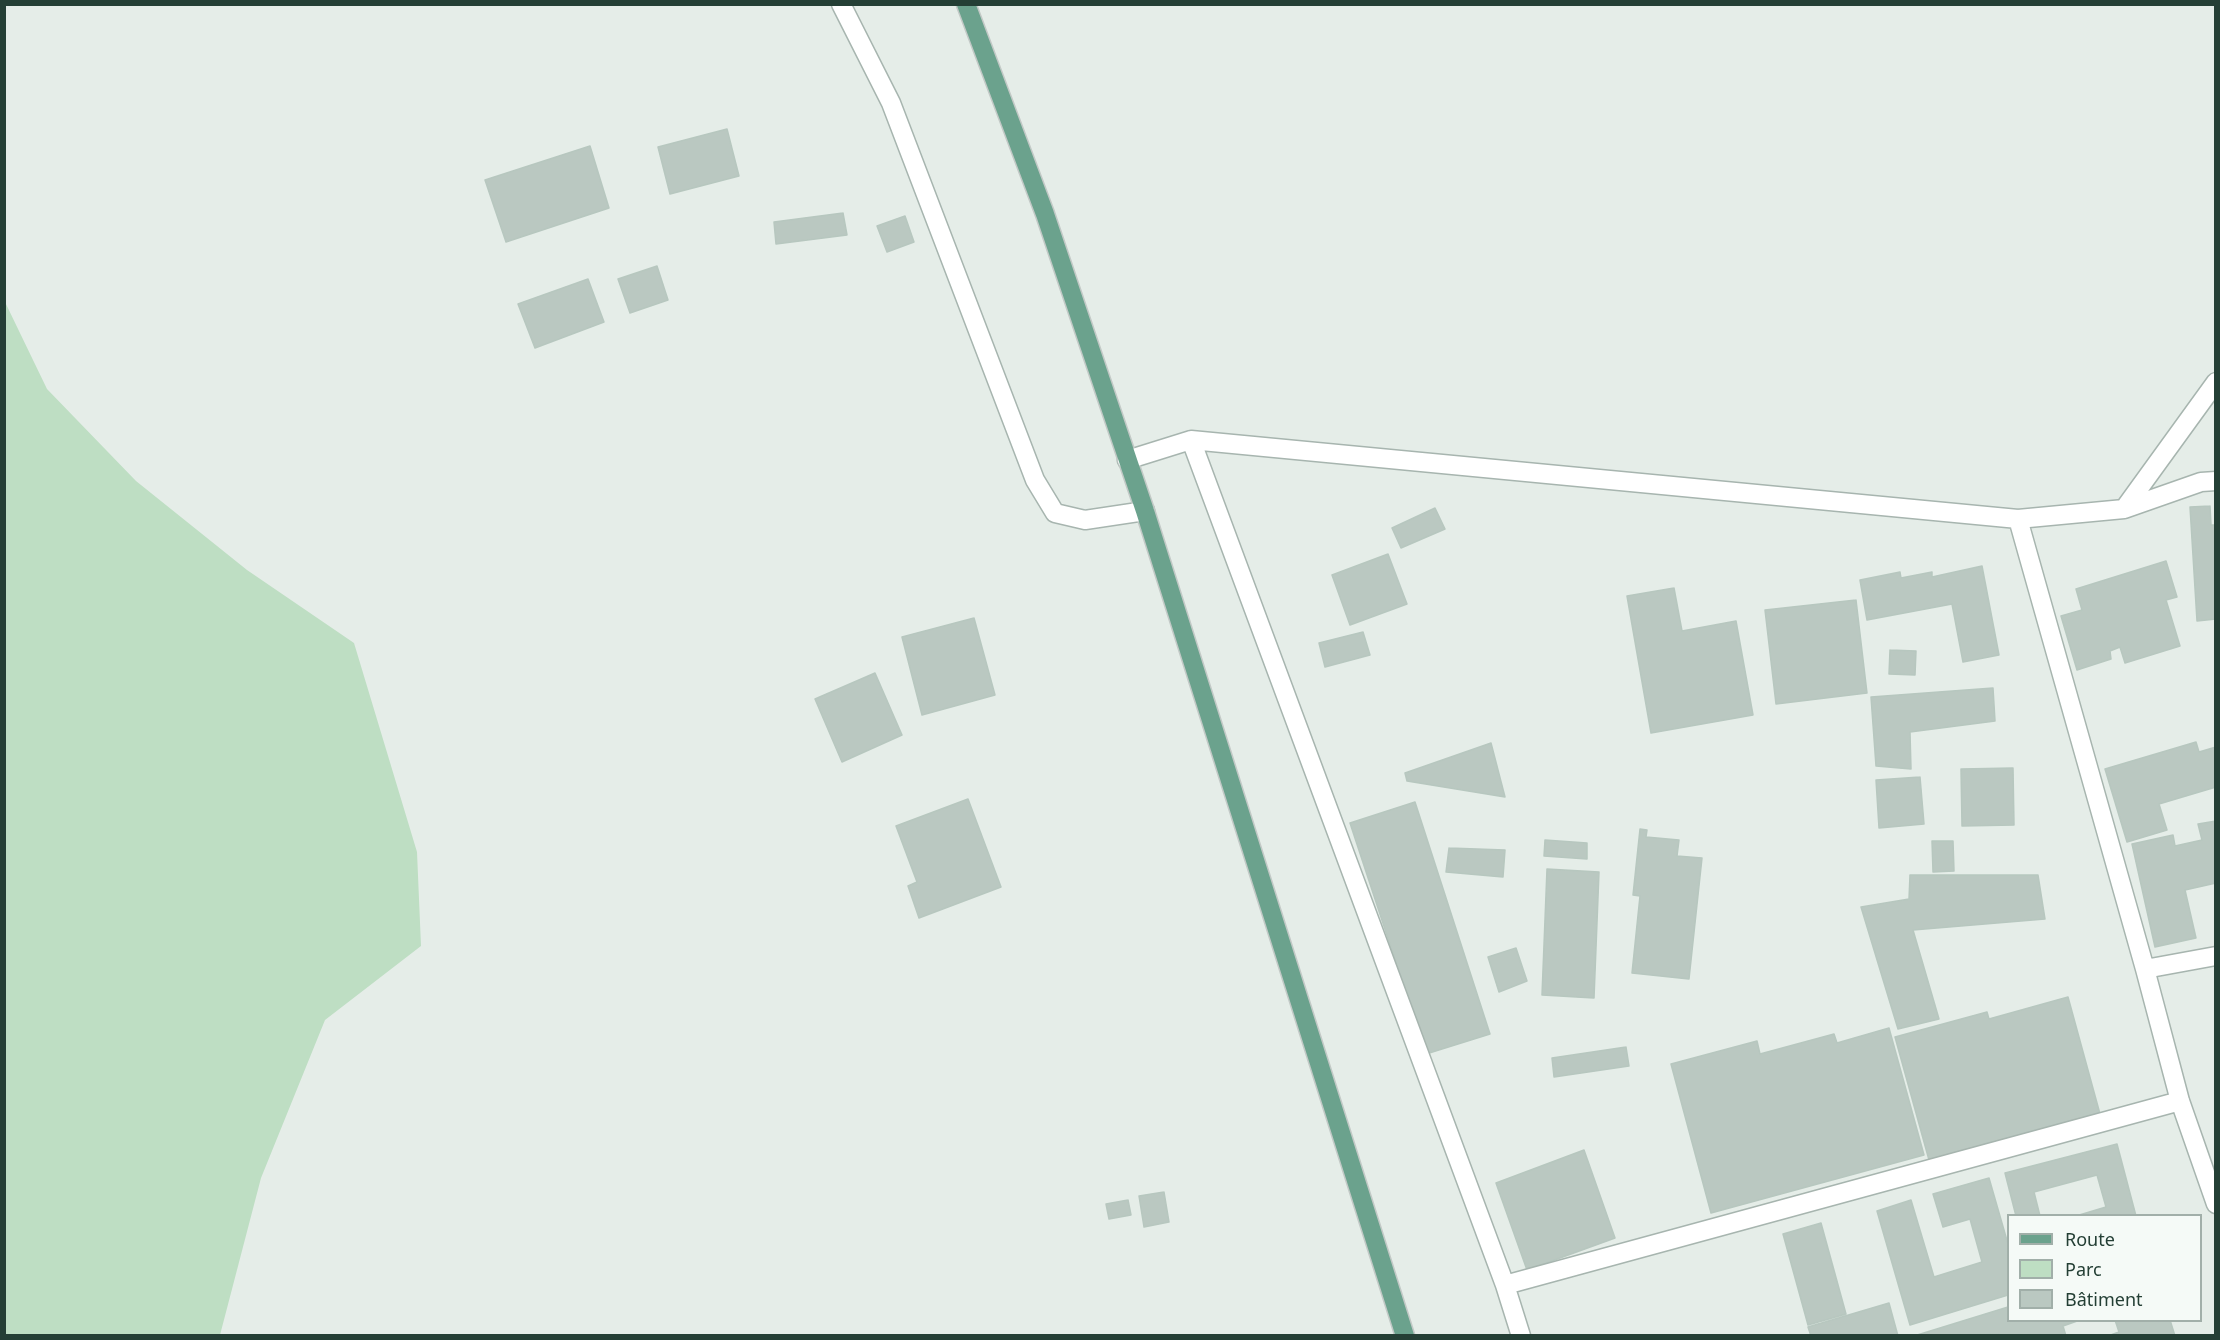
<!DOCTYPE html>
<html>
<head>
<meta charset="utf-8">
<style>
	body { margin:0 }
	#map { position:relative; width:2220px; height:1340px; overflow:hidden; background:#e5ede8; font-family:"Noto Sans",sans-serif }
	canvas { display:block }
	.frame { position:absolute; inset:0; border:6px solid #243f35; pointer-events:none }
	.legend { position:absolute; left:2007px; top:1214px; width:195px; height:108px; box-sizing:border-box; background:#f5faf7; border:2px solid #a1afa9; margin:0; padding:8px 10px; list-style:none; font-size:18px; color:#243f35 }
	.legend li { display:flex; align-items:center; gap:12px; height:30px }
	.legend b { width:30px; border:2px solid #a1afa9 }
</style>
</head>
<body>
<div id="map">
<canvas width="2220" height="1340"></canvas>
<div class="frame"></div>
<ul class="legend">
<li><b style="height:8px;background:#6ba28d"></b>Route</li>
<li><b style="height:16px;background:#bedec3"></b>Parc</li>
<li><b style="height:16px;background:#bac8c1"></b>Bâtiment</li>
</ul>
</div>
<script>
const ctx = document.querySelector('canvas').getContext('2d');
ctx.lineJoin = 'round';
function fill(path, color) { ctx.fillStyle = color; ctx.fill(path, 'evenodd'); }
const poly = rows => new Path2D(rows.map(r => 'M' + r).join(''));
function trace(path, color, width, dash) { ctx.strokeStyle = color; ctx.lineWidth = width; ctx.lineCap = dash ? 'butt' : 'round'; ctx.setLineDash(dash || []); ctx.stroke(path); }
const green = poly([
	[5,302,47,389,136,481,247,570,354,643,417,852,421,946,325,1020,261,1178,220,1335,5,1335]
]);
const building = poly([
	[727,129,739,176,670,194,658,147,727,129],
	[590,146,609,208,506,242,485,180,590,146],
	[843,213,847,235,776,244,774,222,843,213],
	[905,216,914,242,887,252,877,226,905,216],
	[657,266,668,300,630,313,618,279,657,266],
	[588,279,604,322,535,348,518,304,588,279],
	[2210,506,2211,525,2216,525,2216,619,2197,621,2190,507,2210,506],
	[1435,508,1445,529,1401,548,1392,528,1435,508],
	[1388,554,1407,604,1350,625,1332,575,1388,554],
	[2166,561,2177,597,2166,600,2180,646,2125,663,2120,647,2110,651,2111,659,2077,670,2061,616,2082,610,2076,589,2166,561],
	[1982,566,1999,655,1963,662,1952,604,1867,620,1860,580,1900,572,1901,578,1932,572,1932,577,1982,566],
	[1674,588,1682,631,1736,621,1753,715,1651,733,1627,596,1674,588],
	[1856,600,1867,693,1776,704,1765,610,1856,600],
	[974,618,995,695,922,715,902,637,974,618],
	[1363,632,1370,655,1325,667,1319,643,1363,632],
	[1890,650,1916,651,1915,675,1889,674,1890,650],
	[875,673,902,735,842,762,815,699,875,673],
	[1993,688,1995,721,1910,732,1911,769,1876,766,1871,697,1993,688],
	[2196,742,2199,752,2216,747,2216,787,2159,804,2167,830,2127,842,2105,769,2196,742],
	[1491,743,1505,797,1407,781,1405,773,1491,743],
	[2013,768,2014,825,1962,826,1961,769,2013,768],
	[1920,777,1924,824,1879,828,1876,780,1920,777],
	[968,799,1001,887,919,918,908,886,917,882,896,826,968,799],
	[1415,802,1490,1034,1426,1054,1350,823,1415,802],
	[2216,821,2216,883,2185,890,2196,938,2155,947,2132,844,2173,835,2175,846,2202,840,2198,824,2216,821],
	[1640,829,1647,830,1646,837,1679,840,1677,856,1702,858,1689,979,1632,973,1640,896,1633,895,1640,829],
	[1545,840,1587,843,1587,859,1544,856,1545,840],
	[1932,841,1953,841,1954,871,1933,872,1932,841],
	[1449,848,1505,850,1503,877,1446,872,1449,848],
	[1547,869,1599,872,1594,998,1542,995,1547,869],
	[1910,875,2038,875,2045,919,1913,930,1939,1019,1898,1029,1861,907,1909,899,1910,875],
	[1516,948,1527,981,1499,992,1488,957,1516,948],
	[2068,997,2100,1114,1929,1160,1895,1037,1987,1012,1989,1019,2068,997],
	[1889,1028,1924,1155,1711,1213,1671,1064,1757,1041,1760,1054,1834,1034,1837,1043,1889,1028],
	[1626,1047,1629,1066,1554,1077,1552,1058,1626,1047],
	[2117,1144,2136,1216,2076,1216,2106,1207,2097,1175,2034,1192,2040,1216,2016,1216,2005,1173,2117,1144],
	[1584,1150,1615,1238,1527,1270,1496,1183,1584,1150],
	[1989,1178,2008,1244,2008,1295,1910,1325,1877,1211,1911,1200,1934,1277,1982,1262,1970,1219,1943,1227,1933,1194,1989,1178],
	[1164,1192,1169,1222,1144,1227,1139,1196,1164,1192],
	[1128,1200,1131,1215,1109,1219,1106,1204,1128,1200],
	[1821,1223,1846,1314,1808,1325,1783,1234,1821,1223],
	[1889,1303,1898,1336,1811,1336,1808,1327,1889,1303],
	[2008,1307,2008,1320,2080,1320,2063,1326,2066,1336,2000,1336,1999,1334,1914,1336,2008,1307],
	[2115,1320,2170,1320,2175,1336,2108,1336,2119,1332,2115,1320]
]);
const minor = poly([
	[841,4,891,103,1035,480,1055,513,1085,520,1145,511],
	[1191,440,1505,1285,1521,1336],
	[1127,460,1191,440,2018,519,2124,509,2201,482,2216,481],
	[2124,509,2216,382],
	[2018,519,2145,969,2180,1101,2216,1204],
	[2145,969,2216,956],
	[1505,1285,2180,1101]
]);
const primary = poly([
	[966,4,1045,214,1145,511,1405,1336]
]);
fill(green, '#bedec3');
fill(building, '#bac8c1');
trace(building, '#b7c7bf', 1.5);
trace(minor, '#a7b5af', 21);
trace(primary, '#c2c9c6', 21);
trace(minor, '#fff', 18);
trace(primary, '#6ba28d', 18);
</script>
</body>
</html>
